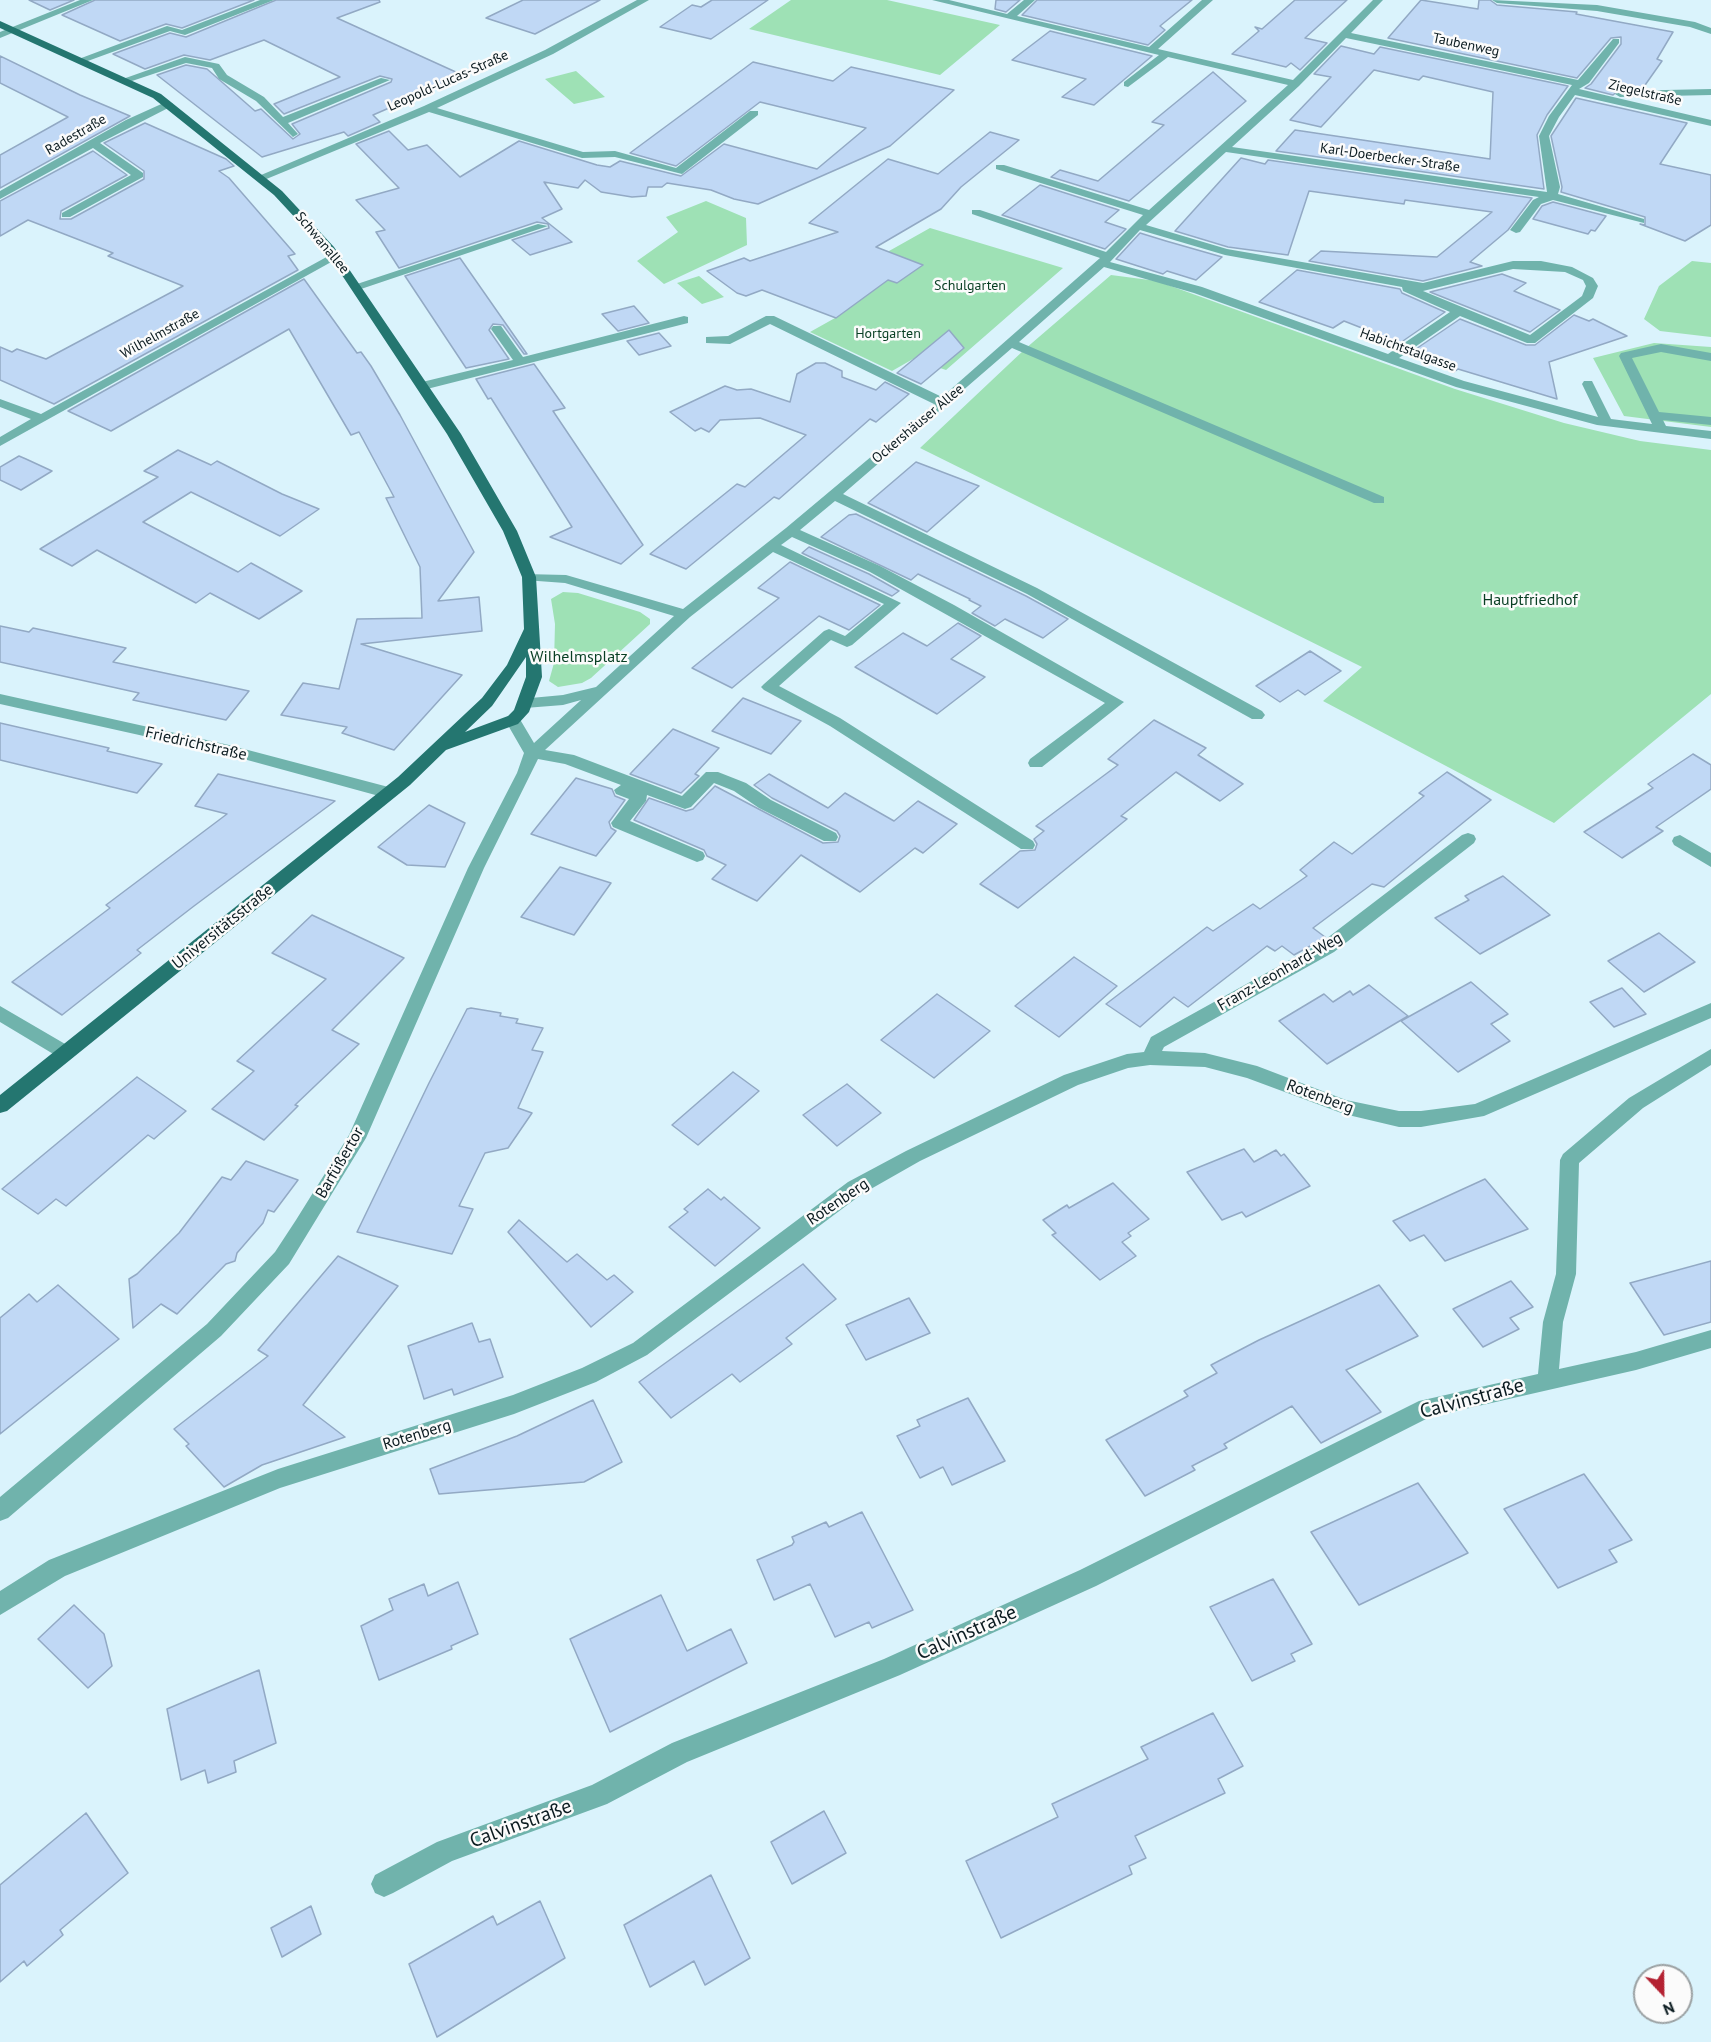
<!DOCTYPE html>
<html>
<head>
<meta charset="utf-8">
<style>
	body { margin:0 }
	#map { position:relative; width:1711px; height:2042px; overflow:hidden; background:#daf3fc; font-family:"PT Sans",sans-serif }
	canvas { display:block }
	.north { position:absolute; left:1633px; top:1964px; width:60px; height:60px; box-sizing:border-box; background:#fbfbfb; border:2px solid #9ba1a3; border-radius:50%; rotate:158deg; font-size:16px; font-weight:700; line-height:24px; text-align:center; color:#0b1b20 }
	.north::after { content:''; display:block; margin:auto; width:21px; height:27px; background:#b42232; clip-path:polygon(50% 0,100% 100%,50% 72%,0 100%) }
</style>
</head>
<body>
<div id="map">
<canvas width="1711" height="2042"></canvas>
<div class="north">N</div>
</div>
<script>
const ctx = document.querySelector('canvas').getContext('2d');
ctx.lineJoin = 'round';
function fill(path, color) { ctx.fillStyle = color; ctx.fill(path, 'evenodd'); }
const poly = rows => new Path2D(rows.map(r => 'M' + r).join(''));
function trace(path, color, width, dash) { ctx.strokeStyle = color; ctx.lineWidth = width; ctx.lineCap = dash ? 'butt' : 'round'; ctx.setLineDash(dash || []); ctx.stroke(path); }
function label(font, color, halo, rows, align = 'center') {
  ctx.font = font + ' "PT Sans",sans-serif'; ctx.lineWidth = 5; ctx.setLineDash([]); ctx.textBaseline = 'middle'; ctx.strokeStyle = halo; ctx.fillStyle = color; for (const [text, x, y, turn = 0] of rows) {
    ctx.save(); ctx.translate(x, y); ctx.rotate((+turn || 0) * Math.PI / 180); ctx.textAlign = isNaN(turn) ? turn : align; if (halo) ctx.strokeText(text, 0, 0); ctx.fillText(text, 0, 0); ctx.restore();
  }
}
const green = poly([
	[791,0,887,0,1000,25,940,75,749,29],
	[576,71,605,97,574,104,545,79],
	[706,201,746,218,747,245,664,284,637,261,678,232,666,217],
	[930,228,1063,268,946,370,913,359,892,371,810,332,835,318,841,278],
	[1692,261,1711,263,1711,337,1660,331,1644,319,1659,286],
	[1111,275,1157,281,1455,389,1564,423,1640,441,1711,450,1711,694,1554,823,1323,701,1362,667,920,448,1025,349],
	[699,276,724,297,702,304,677,283],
	[1654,343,1711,347,1711,427,1624,416,1593,358],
	[563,592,578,593,640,612,650,619,650,624,591,678,582,683,558,687,549,681,554,663,555,624,551,599]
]);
const building = poly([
	[29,0,74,0,50,10,29,0],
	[95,0,254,0,182,28,166,24,120,41,62,15,95,0],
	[276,0,379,0,380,2,337,18,458,73,428,91,373,115,380,122,348,136,344,132,262,157,157,75,186,65,207,69,255,111,261,109,293,139,300,134,292,124,391,82,392,79,380,76,284,114,274,104,340,77,264,40,210,60,184,55,145,69,113,54,170,33,186,37,276,0],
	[523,0,600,0,535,34,486,18,523,0],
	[712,0,768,0,711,39,660,27,692,5,701,7,712,0],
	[996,0,1020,0,1006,12,995,9,996,0],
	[1037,0,1192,0,1160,26,1165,30,1148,45,1022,15,1037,0],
	[1295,0,1347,0,1305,38,1327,43,1300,70,1291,63,1286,67,1232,54,1259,31,1255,27,1262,29,1295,0],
	[1421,0,1478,9,1479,0,1490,0,1497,5,1577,12,1576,14,1673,32,1657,59,1662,61,1643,88,1620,89,1613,95,1585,88,1591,84,1621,44,1621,37,1611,38,1577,78,1388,38,1421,0],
	[1050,31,1152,56,1094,105,1062,97,1086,79,1012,60,1050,31],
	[1341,46,1374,54,1380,47,1568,86,1547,115,1537,135,1544,189,1276,151,1295,130,1490,159,1493,92,1423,76,1419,80,1374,70,1321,127,1290,120,1331,77,1314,74,1341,46],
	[0,56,80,95,130,116,0,188,0,155,68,117,0,83,0,56],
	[753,62,833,81,851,67,954,90,890,146,758,204,734,199,711,190,667,183,662,187,648,187,646,196,632,197,601,192,585,180,578,188,544,182,562,209,542,218,572,242,530,255,512,240,549,228,548,224,537,222,399,268,376,232,385,230,356,200,399,188,356,144,389,131,408,150,427,145,460,177,519,141,597,165,610,167,620,161,681,176,724,144,817,169,866,128,760,102,676,166,630,153,753,62],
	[1213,72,1246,101,1129,201,1051,177,1060,170,1098,181,1164,125,1152,122,1213,72],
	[1576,98,1687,123,1660,164,1711,175,1711,225,1685,241,1640,224,1645,225,1645,217,1561,192,1562,187,1551,136,1576,98],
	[145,123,226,159,234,166,219,171,229,178,295,254,288,256,298,270,54,404,0,380,0,347,12,352,17,349,46,359,183,286,108,256,113,253,28,220,0,236,0,201,93,151,127,175,61,211,60,219,71,219,144,179,144,171,104,143,145,123],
	[990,132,1019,140,961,187,941,209,876,247,923,265,897,283,888,280,836,318,762,290,746,296,737,293,707,271,744,258,750,261,838,232,809,223,888,159,938,174,990,132],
	[1241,158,1265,164,1268,160,1532,198,1508,230,1470,262,1482,266,1423,281,1309,261,1321,251,1437,257,1492,212,1405,200,1404,204,1309,191,1288,255,1228,247,1175,231,1241,158],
	[1040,185,1119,210,1105,222,1126,229,1105,249,1002,215,1040,185],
	[1553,202,1606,216,1595,231,1591,230,1588,234,1533,219,1542,206,1553,202],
	[1140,233,1166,241,1222,257,1196,280,1167,271,1163,274,1116,259,1140,233],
	[460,258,527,354,524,354,503,325,493,324,489,330,509,359,466,368,405,276,460,258],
	[1297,270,1400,289,1402,293,1445,312,1400,343,1344,321,1333,328,1259,302,1297,270],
	[1502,274,1526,283,1514,291,1560,310,1530,332,1430,292,1502,274],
	[304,279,357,353,361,352,371,366,400,415,474,552,438,601,479,597,482,631,361,644,462,675,394,750,342,733,347,727,281,715,303,683,339,689,357,619,422,618,420,567,386,498,394,497,359,432,351,435,289,329,111,431,68,411,304,279],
	[634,306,649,323,618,331,602,314,634,306],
	[1574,315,1589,321,1593,319,1627,336,1549,362,1557,399,1458,369,1454,372,1410,353,1460,319,1526,345,1535,345,1574,315],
	[949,330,964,348,921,384,897,373,949,330],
	[659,333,671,346,639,355,627,341,659,333],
	[816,363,825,363,842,371,842,377,876,390,885,382,909,394,876,422,870,419,779,499,774,497,686,569,650,554,737,484,745,487,806,435,760,418,720,420,709,432,701,428,695,431,670,412,725,386,737,390,751,389,790,402,797,374,816,363],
	[534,364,565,408,553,411,643,545,621,564,550,537,572,527,491,398,488,399,476,379,534,364],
	[178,450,211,465,217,461,282,494,319,509,280,536,191,492,143,522,238,572,251,563,302,591,259,619,210,593,196,603,97,550,72,566,40,549,158,477,144,471,178,450],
	[19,456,26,459,52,471,21,490,0,480,0,467,19,456],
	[916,462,979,486,927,532,868,503,916,462],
	[856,514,1026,596,1068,619,1043,638,1005,619,995,626,972,613,981,606,969,600,970,599,918,574,911,580,821,537,849,515,856,514],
	[809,547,869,574,899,591,892,596,802,553,809,547],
	[790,562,880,605,849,630,819,616,732,688,692,668,779,598,758,588,790,562],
	[958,623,981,636,951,659,985,677,937,714,855,667,903,633,927,646,958,623],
	[0,626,29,632,33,628,126,648,113,662,249,691,226,720,133,700,139,693,0,662,0,626],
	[1310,651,1341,671,1305,695,1298,690,1280,702,1256,686,1310,651],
	[743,698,801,721,771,754,712,731,743,698],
	[1154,720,1206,748,1198,755,1243,784,1220,801,1176,772,1121,816,1127,819,1018,908,980,884,1020,851,1035,850,1037,844,1034,839,1044,831,1036,826,1118,765,1108,759,1154,720],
	[0,723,109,748,107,751,162,764,137,793,0,760,0,723],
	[673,729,719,748,695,774,699,776,681,793,630,774,673,729],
	[1693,754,1711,765,1711,789,1656,827,1663,831,1622,858,1584,832,1653,788,1648,784,1693,754],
	[1447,772,1491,800,1384,887,1372,884,1313,928,1325,937,1321,940,1294,955,1282,946,1275,951,1267,946,1188,1007,1174,997,1140,1027,1106,1004,1207,927,1213,931,1253,904,1260,909,1307,876,1300,870,1334,842,1352,854,1424,796,1419,793,1447,772],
	[218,774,335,801,194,906,137,950,141,953,62,1015,12,982,110,908,106,905,227,814,195,806,218,774],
	[769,774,828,808,845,793,894,821,918,801,957,824,923,853,915,848,860,892,801,855,757,901,712,879,726,865,707,856,704,850,634,820,649,798,686,811,693,809,715,786,823,843,838,842,840,836,837,831,772,798,754,785,769,774],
	[576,778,612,789,615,796,625,800,609,822,611,828,616,831,596,856,531,834,576,778],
	[429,805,465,823,445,867,407,865,378,847,429,805],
	[560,867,611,883,574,935,521,917,560,867],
	[1503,876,1550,915,1480,954,1435,918,1469,900,1465,896,1503,876],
	[312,915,404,958,332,1030,359,1044,295,1105,298,1106,264,1140,212,1109,254,1071,237,1061,326,979,272,953,312,915],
	[1659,933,1695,962,1644,992,1608,961,1659,933],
	[1074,957,1117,986,1059,1037,1015,1006,1074,957],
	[1471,982,1508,1014,1491,1024,1510,1041,1458,1072,1401,1021,1471,982],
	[1369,985,1408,1016,1327,1064,1279,1021,1324,994,1333,1002,1350,991,1353,995,1369,985],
	[1622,988,1646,1014,1614,1027,1590,1002,1622,988],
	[937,994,990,1031,934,1078,881,1040,937,994],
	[471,1008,501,1013,500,1016,518,1019,516,1023,543,1028,532,1050,543,1052,518,1108,532,1113,508,1148,485,1153,459,1206,473,1209,452,1254,357,1232,429,1083,467,1009,471,1008],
	[733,1072,759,1091,698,1145,672,1125,733,1072],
	[137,1077,186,1111,154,1139,148,1135,66,1206,56,1199,38,1214,2,1189,137,1077],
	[847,1084,881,1113,837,1146,803,1115,847,1084],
	[1244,1149,1254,1162,1276,1150,1281,1156,1284,1154,1310,1186,1246,1217,1242,1212,1222,1220,1187,1172,1244,1149],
	[246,1161,298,1180,274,1212,268,1210,263,1223,237,1253,235,1261,226,1264,177,1314,161,1304,133,1328,129,1279,137,1274,179,1233,222,1177,231,1180,246,1161],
	[1485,1179,1528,1229,1445,1261,1424,1235,1410,1241,1393,1221,1485,1179],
	[1113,1183,1149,1219,1128,1233,1131,1236,1122,1242,1136,1256,1100,1280,1052,1235,1056,1233,1043,1220,1067,1205,1069,1208,1113,1183],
	[708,1189,721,1200,724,1197,760,1228,715,1266,669,1227,688,1212,684,1209,708,1189],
	[519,1220,567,1262,577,1254,607,1280,614,1275,633,1292,591,1327,508,1232,519,1220],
	[338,1256,398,1286,303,1405,345,1437,262,1465,224,1487,186,1446,189,1444,174,1429,268,1356,258,1350,338,1256],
	[1711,1261,1711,1322,1664,1335,1630,1283,1711,1261],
	[803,1264,836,1299,786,1338,792,1344,740,1382,732,1374,671,1418,639,1382,803,1264],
	[1511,1281,1533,1307,1510,1318,1519,1329,1483,1347,1453,1309,1511,1281],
	[58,1285,119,1339,0,1434,0,1318,29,1294,37,1302,58,1285],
	[1379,1285,1418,1336,1346,1370,1381,1412,1321,1443,1292,1406,1224,1444,1227,1448,1192,1466,1195,1470,1145,1496,1106,1440,1188,1396,1184,1391,1217,1373,1211,1365,1259,1340,1379,1285],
	[909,1298,930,1333,866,1360,846,1325,909,1298],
	[472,1323,479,1342,490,1339,503,1377,454,1395,452,1389,424,1399,408,1346,472,1323],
	[968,1398,1005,1461,952,1485,943,1467,920,1478,897,1436,920,1426,917,1420,968,1398],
	[593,1400,622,1462,584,1482,439,1494,430,1469,517,1436,593,1400],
	[1584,1474,1632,1540,1609,1550,1617,1562,1558,1588,1504,1509,1584,1474],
	[1418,1483,1468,1553,1359,1605,1311,1532,1418,1483],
	[862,1512,913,1610,872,1628,869,1622,835,1637,810,1584,774,1600,757,1560,792,1545,794,1542,792,1537,826,1522,829,1527,862,1512],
	[1273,1579,1312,1644,1291,1654,1295,1661,1252,1681,1210,1607,1273,1579],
	[458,1582,478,1634,451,1646,452,1649,379,1680,361,1626,393,1610,389,1599,424,1584,428,1596,458,1582],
	[661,1595,687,1651,731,1629,747,1663,610,1732,570,1639,661,1595],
	[74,1605,104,1634,112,1666,88,1688,38,1639,74,1605],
	[259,1670,276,1743,234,1761,236,1772,208,1783,205,1770,181,1780,167,1709,259,1670],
	[1213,1713,1243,1766,1218,1779,1225,1793,1135,1836,1146,1858,1129,1866,1132,1874,1001,1938,966,1861,1058,1817,1052,1804,1148,1759,1141,1747,1213,1713],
	[824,1811,846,1853,792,1884,771,1842,824,1811],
	[86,1813,128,1873,60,1930,63,1935,27,1966,24,1961,0,1982,0,1885,86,1813],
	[711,1875,750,1958,705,1985,694,1961,650,1987,624,1925,711,1875],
	[540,1901,565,1958,437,2037,409,1964,493,1916,497,1925,540,1901],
	[311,1906,321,1934,282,1957,271,1928,311,1906]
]);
const minor = poly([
	[80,0,93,0,0,38,0,32,80,0],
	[260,0,274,0,185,35,170,31,85,62,76,60,167,26,182,30,260,0],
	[637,0,649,0,553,54,437,108,583,152,615,151,676,168,750,111,758,111,758,115,682,174,615,157,582,158,429,112,264,180,254,178,424,106,545,50,637,0],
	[932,0,949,0,1007,14,1024,0,1035,0,1017,16,1149,47,1202,0,1213,0,1158,49,1293,80,1373,0,1383,0,1351,33,1578,80,1613,39,1619,39,1619,43,1589,83,1579,89,1711,120,1711,126,1575,95,1559,117,1549,136,1560,187,1558,194,1644,219,1644,223,1553,200,1541,204,1520,232,1516,233,1510,230,1533,200,1539,197,1226,152,1146,225,1227,249,1423,283,1513,261,1541,261,1572,267,1593,278,1598,286,1593,298,1535,343,1527,343,1460,316,1399,358,1464,381,1598,417,1582,384,1584,381,1592,381,1611,419,1652,424,1619,356,1621,353,1661,344,1711,353,1711,361,1661,352,1632,358,1659,412,1711,417,1711,425,1663,420,1666,426,1711,431,1711,439,1597,425,1456,387,1194,293,1104,267,1019,342,1384,497,1384,503,1374,503,1012,348,843,494,1037,588,1262,711,1265,715,1262,719,1252,719,1027,594,835,501,800,530,880,566,954,605,1124,702,1042,767,1030,767,1028,763,1030,759,1105,703,870,572,792,537,781,545,901,603,852,645,847,647,831,640,779,686,840,718,1033,841,1035,845,1033,849,1021,849,830,726,764,690,761,687,764,684,824,631,829,629,845,636,884,604,773,552,690,617,545,750,574,755,682,796,706,772,718,772,746,783,771,800,836,833,838,837,836,841,824,841,759,808,734,791,714,783,691,807,685,809,647,795,646,801,630,821,703,852,705,856,703,860,697,862,613,827,611,823,629,799,616,794,614,790,621,785,565,764,538,759,484,868,366,1138,289,1264,221,1336,8,1518,0,1521,0,1497,207,1324,275,1252,296,1220,349,1135,468,868,517,773,524,753,505,720,508,716,518,716,534,743,581,700,563,705,525,708,520,707,517,703,520,699,563,695,596,687,674,616,565,583,524,580,524,574,566,575,683,609,786,528,934,404,770,324,730,344,706,343,706,337,728,336,766,316,774,316,942,397,1100,258,972,214,972,210,980,210,1106,252,1143,215,996,169,996,165,1004,165,1149,210,1288,85,1168,57,1128,87,1124,86,1124,82,1159,55,932,0],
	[1346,38,1572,85,1549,116,1539,136,1547,192,1232,147,1299,86,1346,38],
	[1140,230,1225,255,1402,287,1403,291,1450,312,1388,354,1202,287,1110,262,1140,230],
	[1513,269,1565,272,1583,280,1586,286,1582,296,1530,335,1423,291,1513,269],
	[1492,0,1597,5,1695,22,1711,28,1711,34,1690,27,1597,11,1497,3,1492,0],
	[185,57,219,64,227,75,264,97,283,117,381,78,390,80,288,123,298,134,293,137,256,101,219,79,212,68,186,63,129,82,120,80,185,57],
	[1711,89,1711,95,1620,97,1615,94,1620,91,1711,89],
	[168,101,173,104,172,106,100,143,143,173,143,177,70,217,62,217,62,213,131,175,93,148,0,199,0,191,126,120,168,101],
	[538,224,548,226,361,289,351,286,538,224],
	[332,254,342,256,0,446,0,437,31,419,0,407,0,399,41,414,332,254],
	[684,316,688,317,688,323,423,390,417,386,418,383,513,360,491,329,493,326,501,326,523,357,684,316],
	[0,694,229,745,396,789,398,793,390,799,229,755,0,704,0,694],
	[1468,833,1474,835,1476,839,1474,843,1334,952,1164,1047,1162,1051,1205,1053,1257,1066,1346,1100,1399,1111,1421,1111,1475,1104,1711,1003,1711,1018,1484,1116,1421,1127,1399,1127,1344,1114,1247,1078,1205,1067,1150,1065,1128,1068,1078,1085,920,1161,862,1194,647,1355,596,1382,514,1414,280,1488,65,1576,0,1615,0,1591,49,1560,278,1469,513,1395,582,1368,633,1343,848,1182,906,1151,1064,1075,1127,1054,1144,1052,1151,1037,1322,942,1462,835,1468,833],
	[1680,835,1711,853,1711,867,1674,845,1672,841,1674,837,1680,835],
	[0,1006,72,1048,75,1053,72,1058,60,1058,0,1022,0,1006],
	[1711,1049,1711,1065,1643,1108,1579,1163,1576,1274,1563,1322,1559,1369,1636,1352,1711,1330,1711,1348,1636,1370,1430,1417,1096,1586,900,1675,687,1762,607,1804,452,1861,393,1893,384,1897,375,1893,371,1884,375,1875,437,1842,592,1785,672,1743,884,1659,1080,1570,1419,1401,1538,1374,1543,1322,1556,1274,1560,1160,1563,1154,1629,1098,1711,1049]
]);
const major = poly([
	[0,21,161,94,282,191,334,247,461,434,517,531,536,577,542,677,529,712,518,724,446,750,410,785,7,1111,0,1113,0,1095,398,777,482,698,507,665,524,629,522,577,503,531,447,434,326,251,274,195,153,98,0,28,0,21],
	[526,657,526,677,514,710,508,716,465,732,492,706,526,657]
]);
const farStreetnames = [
	["Taubenweg",1466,45,12],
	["Leopold-Lucas-Straße",448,81,-24],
	["Ziegelstraße",1645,93,13],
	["Radestraße",76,135,-30],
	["Karl-Doerbecker-Straße",1390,158,8],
	["Schwanallee",322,243,50],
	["Wilhelmstraße",160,334,-29],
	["Habichtstalgasse",1408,350,20],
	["Ockershäuser Allee",918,424,-40]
];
const farParknames = [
	["Schulgarten",970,286],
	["Hortgarten",888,334]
];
const parkNames = [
	["Hauptfriedhof",1530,600],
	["Wilhelmsplatz",579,657]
];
const streetNames = [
	["Friedrichstraße",196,744,13],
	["Universitätsstraße",223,927,-39],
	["Franz-Leonhard-Weg",1280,972,-30],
	["Rotenberg",1320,1097,20],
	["Barfüßertor",340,1163,-60],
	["Rotenberg",838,1202,-34],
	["Rotenberg",417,1435,-17]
];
const nearStreetnames = [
	["Calvinstraße",1472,1399,-15],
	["Calvinstraße",967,1633,-24],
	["Calvinstraße",521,1824,-20]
];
fill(green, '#9ee1b5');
fill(building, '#c0d8f5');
trace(building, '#92a9c4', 1.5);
fill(minor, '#70b3ac');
fill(major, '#247670');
label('14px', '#0b1b20', '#fbfbfb', farStreetnames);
label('14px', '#083e23', '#fbfbfb', farParknames);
label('16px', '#083e23', '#fbfbfb', parkNames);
label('16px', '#0b1b20', '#fbfbfb', streetNames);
label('20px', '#0b1b20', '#fbfbfb', nearStreetnames);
</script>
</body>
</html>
